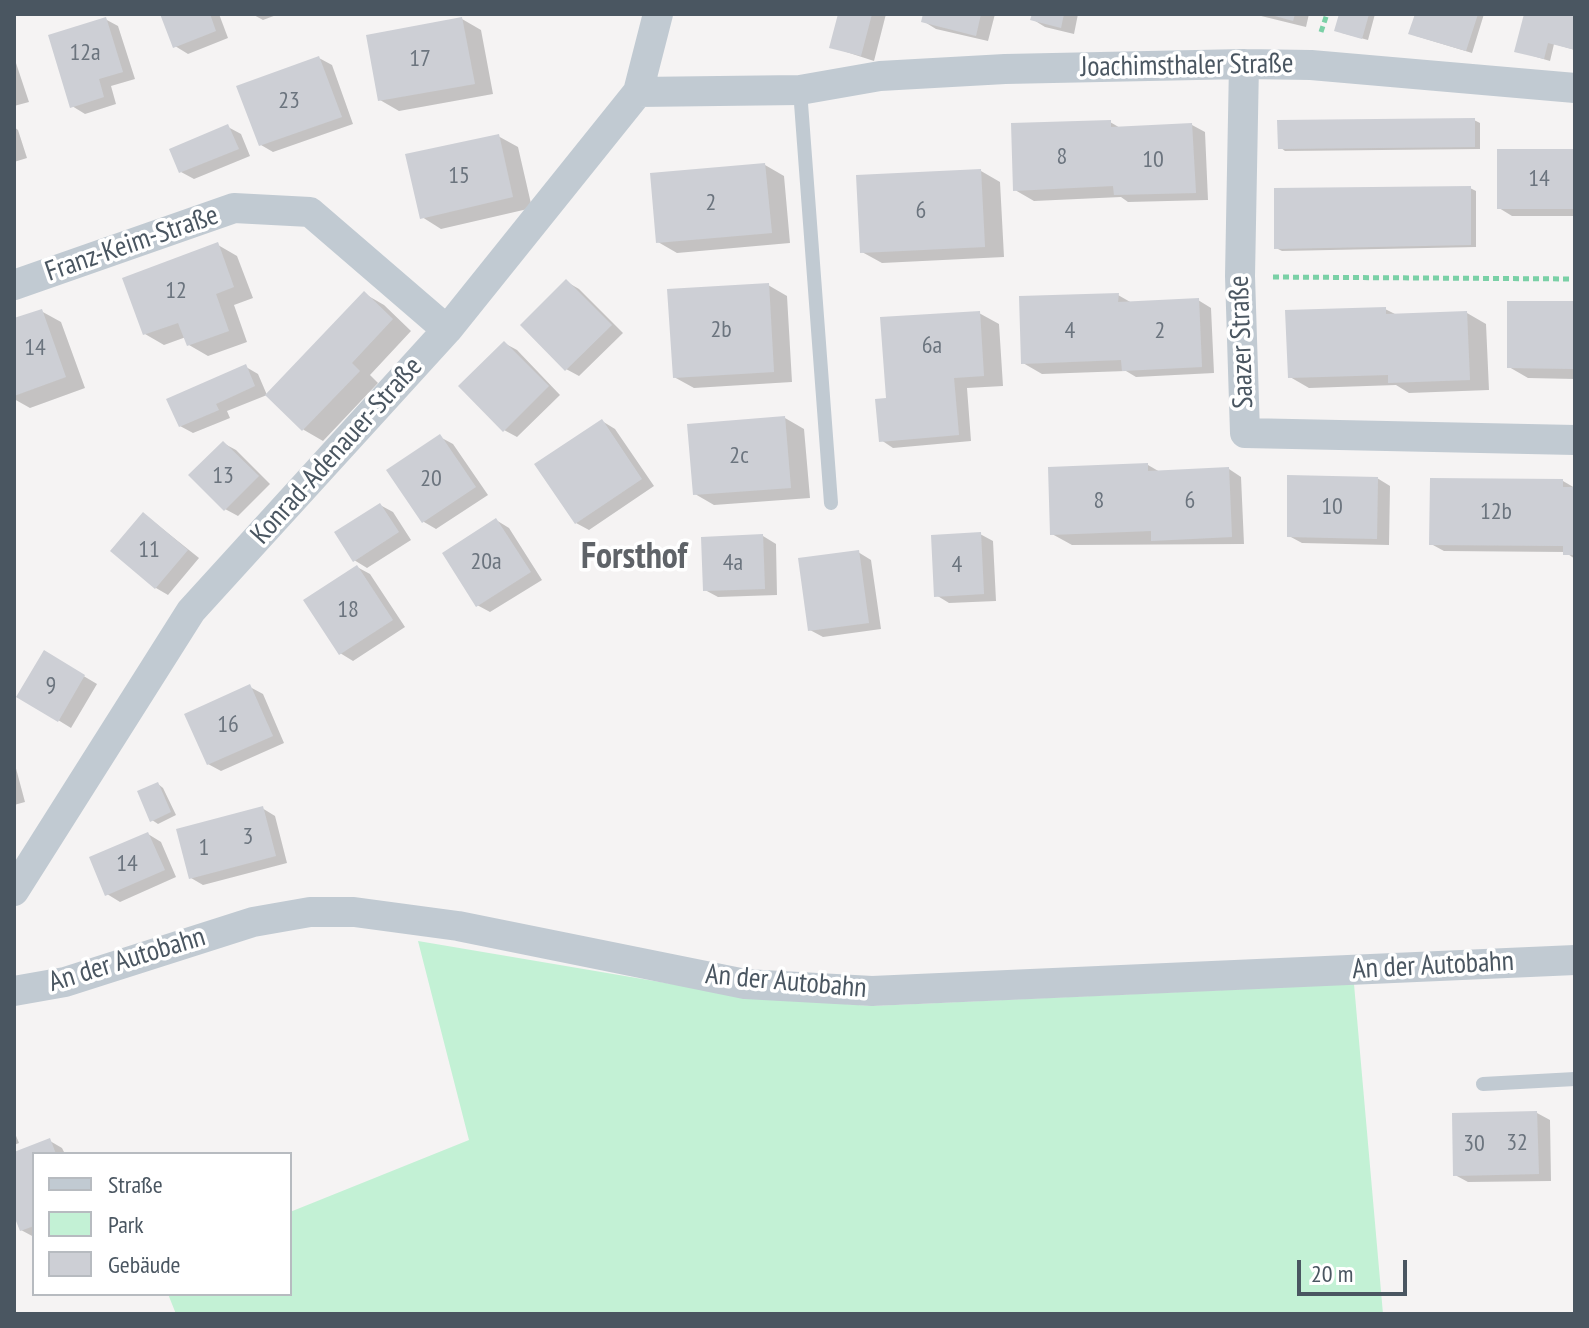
<!DOCTYPE html>
<html>
<head>
<meta charset="utf-8">
<style>
	body { margin:0 }
	#map { position:relative; width:1589px; height:1328px; overflow:hidden; background:#f5f3f3; font-family:"PT Sans Narrow",sans-serif }
	canvas { display:block }
	.frame { position:absolute; inset:0; border:16px solid #4a5661; pointer-events:none }
	.legend { position:absolute; left:32px; top:1152px; width:260px; height:144px; box-sizing:border-box; background:#fff; border:2px solid #b7bbc0; margin:0; padding:10px 14px; list-style:none; font-size:24px; color:#4a5661 }
	.legend li { display:flex; align-items:center; gap:16px; height:40px }
	.legend b { width:40px; border:2px solid #b7bbc0 }
	.scale { position:absolute; left:1297px; top:1260px; width:110px; height:36px; box-sizing:border-box; border:4px solid #4a5661; border-top:0; padding-left:10px; font-size:24px; line-height:28px; white-space:nowrap; color:#4a5661; -webkit-text-stroke:6px #fff; paint-order:stroke }
</style>
</head>
<body>
<div id="map">
<canvas width="1589" height="1328"></canvas>
<div class="frame"></div>
<ul class="legend">
<li><b style="height:10px;background:#c1cad2"></b>Straße</li>
<li><b style="height:22px;background:#c3f1d5"></b>Park</li>
<li><b style="height:22px;background:#cdcfd5"></b>Gebäude</li>
</ul>
<div class="scale">20 m</div>
</div>
<script>
const ctx = document.querySelector('canvas').getContext('2d');
ctx.lineJoin = 'round';
function fill(path, color) { ctx.fillStyle = color; ctx.fill(path, 'evenodd'); }
const poly = rows => new Path2D(rows.map(r => 'M' + r).join(''));
function trace(path, color, width, dash) { ctx.strokeStyle = color; ctx.lineWidth = width; ctx.lineCap = dash ? 'butt' : 'round'; ctx.setLineDash(dash || []); ctx.stroke(path); }
function label(font, color, halo, rows, align = 'center') {
  ctx.font = font + ' "PT Sans Narrow",sans-serif'; ctx.lineWidth = 7; ctx.setLineDash([]); ctx.textBaseline = 'middle'; ctx.strokeStyle = halo; ctx.fillStyle = color; for (const [text, x, y, turn = 0] of rows) {
    ctx.save(); ctx.translate(x, y); ctx.rotate((+turn || 0) * Math.PI / 180); ctx.textAlign = isNaN(turn) ? turn : align; if (halo) ctx.strokeText(text, 0, 0); ctx.fillText(text, 0, 0); ctx.restore();
  }
}
const green = poly([
	[418,941,743,996,871,1006,1354,984,1383,1314,176,1314,168,1294,290,1294,290,1212,469,1140]
]);
const shadow = poly([
	[162,14,219,14,228,38,188,54,175,46],
	[252,14,279,14,263,20],
	[840,14,886,14,874,61,831,47],
	[925,14,995,14,988,41,936,29,923,21],
	[1034,14,1078,14,1074,34,1045,27,1032,19],
	[1253,14,1309,14,1306,27],
	[1341,14,1375,14,1368,40,1342,33],
	[1417,14,1484,14,1472,53,1416,36],
	[1526,14,1575,14,1575,50,1554,44,1550,61,1516,51],
	[105,19,118,26,135,79,111,86,116,104,85,114,72,106],
	[462,19,481,30,493,94,399,111,380,100],
	[14,57,29,102,14,106],
	[319,58,332,65,353,124,273,152,261,145],
	[1474,120,1480,123,1480,149,1285,151,1280,147],
	[1110,122,1122,129,1192,125,1205,132,1208,200,1128,202,1121,197,1034,201,1015,190],
	[14,127,18,130,27,158,14,162],
	[228,127,241,134,250,156,194,179,181,172],
	[498,136,518,147,532,208,441,229,422,217],
	[1575,151,1575,216,1512,216,1499,208],
	[765,165,784,176,790,243,677,253,658,242],
	[981,171,1000,182,1004,257,882,263,862,252],
	[1470,188,1476,191,1476,247,1282,251,1276,248],
	[218,245,237,256,253,298,234,305,247,342,208,356,189,345,186,337,164,345,145,334],
	[567,282,579,289,623,333,579,376,566,369],
	[768,285,787,296,792,382,694,388,674,377],
	[365,294,384,305,411,331,370,375,378,383,323,441,304,430,268,395],
	[1118,295,1132,303,1198,300,1211,308,1214,373,1136,377,1126,371,1042,374,1023,363],
	[1575,303,1575,379,1528,378,1509,367],
	[1385,309,1397,315,1467,313,1486,324,1489,390,1409,393,1396,385,1309,388,1290,377],
	[41,311,61,322,85,388,30,408,14,399,14,321],
	[979,313,999,324,1003,386,967,388,971,441,893,448,881,440,888,400],
	[504,343,517,350,560,395,517,437,504,430],
	[246,367,258,374,267,395,227,411,230,418,193,433,180,426],
	[785,418,804,429,810,498,714,505,695,494],
	[602,421,615,429,654,486,589,530,576,523],
	[440,437,453,444,488,495,436,529,424,522,389,471],
	[223,443,236,450,270,484,238,516,225,509],
	[1148,465,1160,472,1229,469,1241,477,1244,544,1072,545,1052,534],
	[1377,478,1390,486,1389,545,1302,543,1289,536],
	[1563,481,1575,488,1575,559,1565,552,1444,551,1431,544],
	[380,505,393,512,411,540,367,568,354,560],
	[144,514,199,558,168,595,156,588],
	[496,520,509,528,542,580,490,612,477,605],
	[980,534,993,541,996,601,949,603,936,595],
	[763,536,776,544,777,595,718,597,705,590],
	[858,552,871,560,881,629,823,637,810,630],
	[357,567,370,574,405,627,353,661,340,653],
	[45,653,97,684,71,728,19,696],
	[250,687,263,694,284,743,221,771,208,764],
	[14,761,25,802,14,805],
	[158,784,163,788,176,815,158,824,152,820],
	[262,808,275,816,287,863,203,885,191,878],
	[148,834,161,842,176,877,120,902,107,894],
	[1537,1113,1550,1120,1551,1181,1468,1182,1455,1175],
	[14,1131,19,1143,14,1145],
	[50,1141,62,1148,65,1154,34,1154,34,1237,21,1230,14,1211,14,1154]
]);
const building = poly([
	[160,14,210,14,216,31,173,48],
	[838,14,872,14,861,56,829,48],
	[923,14,981,14,976,36,921,22],
	[1032,14,1064,14,1061,28,1030,20],
	[1268,14,1295,14,1293,21],
	[1339,14,1369,14,1362,39,1334,31],
	[1415,14,1478,14,1466,51,1408,34],
	[1524,14,1575,14,1575,50,1548,43,1544,59,1514,52],
	[106,17,123,72,99,79,104,97,70,108,48,35],
	[462,17,475,84,378,101,366,35],
	[319,56,342,117,259,146,236,86],
	[1475,118,1475,147,1278,149,1277,120],
	[1111,120,1111,127,1192,123,1196,193,1114,195,1113,186,1013,191,1011,123],
	[228,124,239,149,179,173,169,149],
	[499,134,513,197,420,219,405,154],
	[1497,149,1575,149,1575,209,1497,209],
	[765,163,772,233,656,243,650,173],
	[981,169,985,247,860,253,856,175],
	[1471,186,1471,245,1274,249,1274,188],
	[218,242,234,287,216,294,229,331,187,346,178,323,143,335,122,278],
	[566,279,612,325,565,371,520,325],
	[769,283,774,372,673,378,667,289],
	[364,291,393,319,352,363,360,371,302,431,265,395],
	[1119,293,1118,302,1199,298,1202,367,1122,371,1121,360,1021,364,1019,296],
	[1507,301,1575,301,1575,369,1507,368],
	[1386,307,1386,314,1467,311,1470,380,1388,383,1388,375,1288,378,1285,310],
	[42,309,66,377,14,396,14,318],
	[980,311,984,376,954,378,959,435,879,442,875,399,886,398,880,317],
	[504,341,549,386,503,432,458,386],
	[246,364,255,386,216,404,219,410,179,427,166,399],
	[785,416,791,488,693,495,687,424],
	[602,419,642,479,575,524,534,464],
	[440,434,476,487,422,523,386,470],
	[223,441,259,476,224,511,188,475],
	[1148,463,1148,471,1229,467,1232,537,1151,541,1151,531,1050,535,1048,467],
	[1287,475,1378,477,1377,539,1287,537],
	[1430,478,1563,479,1563,487,1575,487,1575,555,1563,555,1563,546,1429,545],
	[380,503,399,532,353,562,334,532],
	[143,512,188,550,155,589,110,551],
	[496,518,531,572,476,607,442,553],
	[981,532,984,594,934,597,931,535],
	[763,534,765,589,703,591,701,537],
	[859,550,869,623,808,631,798,558],
	[357,565,393,620,339,655,303,600],
	[44,650,85,675,58,722,16,697],
	[250,684,273,736,207,765,184,714],
	[158,782,171,812,150,822,137,791],
	[263,806,276,856,189,879,176,829],
	[148,832,165,870,105,896,89,857],
	[1537,1111,1539,1174,1453,1176,1452,1113],
	[50,1138,56,1154,34,1154,34,1226,20,1231,14,1216,14,1152]
]);
const path = poly([
	[1321,32,1327,14],
	[1273,277,1575,279]
]);
const lane = poly([
	[800,90,831,503],
	[1483,1084,1575,1079]
]);
const street = poly([
	[1244,64,1240,276,1245,433,1575,440],
	[638,92,800,90,880,76,1005,69,1244,64,1311,65,1575,88],
	[14,285,234,208,310,212,447,330],
	[14,891,191,611,447,330,638,92,658,14],
	[14,991,65,982,253,922,310,912,354,912,458,926,745,984,872,991,1575,960]
]);
const numberNames = [
	["12a",85,53],
	["17",420,59],
	["23",289,101],
	["8",1062,157],
	["10",1153,160],
	["15",459,176],
	["14",1539,179],
	["2",711,203],
	["6",921,211],
	["12",176,291],
	["2b",721,330],
	["4",1070,331],
	["2",1160,331],
	["6a",932,346],
	["14",35,348],
	["2c",739,456],
	["13",223,476],
	["20",431,479],
	["8",1099,501],
	["6",1190,501],
	["10",1332,507],
	["12b",1496,512],
	["11",149,550],
	["20a",486,562],
	["4a",733,563],
	["4",957,565],
	["18",348,610],
	["9",51,686],
	["16",228,725],
	["3",248,837],
	["1",204,848],
	["14",127,864],
	["32",1517,1143],
	["30",1474,1144]
];
const streetNames = [
	["Joachimsthaler Straße",1187,66,-1],
	["Franz-Keim-Straße",132,244,-19],
	["Saazer Straße",1242,342,-92],
	["Konrad-Adenauer-Straße",337,451,-48],
	["An der Autobahn",127,960,-17],
	["An der Autobahn",1433,966,-3],
	["An der Autobahn",786,982,5]
];
const districtNames = [
	["Forsthof",634,558]
];
fill(green, '#c3f1d5');
fill(shadow, '#0003');
fill(building, '#cdcfd5');
trace(path, '#7ad0a6', 5, [6, 4]);
trace(lane, '#c1cad2', 14);
trace(street, '#c1cad2', 30);
label('24px', '#6b747e', null, numberNames);
label('28px', '#4a5661', '#fff', streetNames);
label('bold 36px', '#5f6368', '#fff', districtNames);
</script>
</body>
</html>
